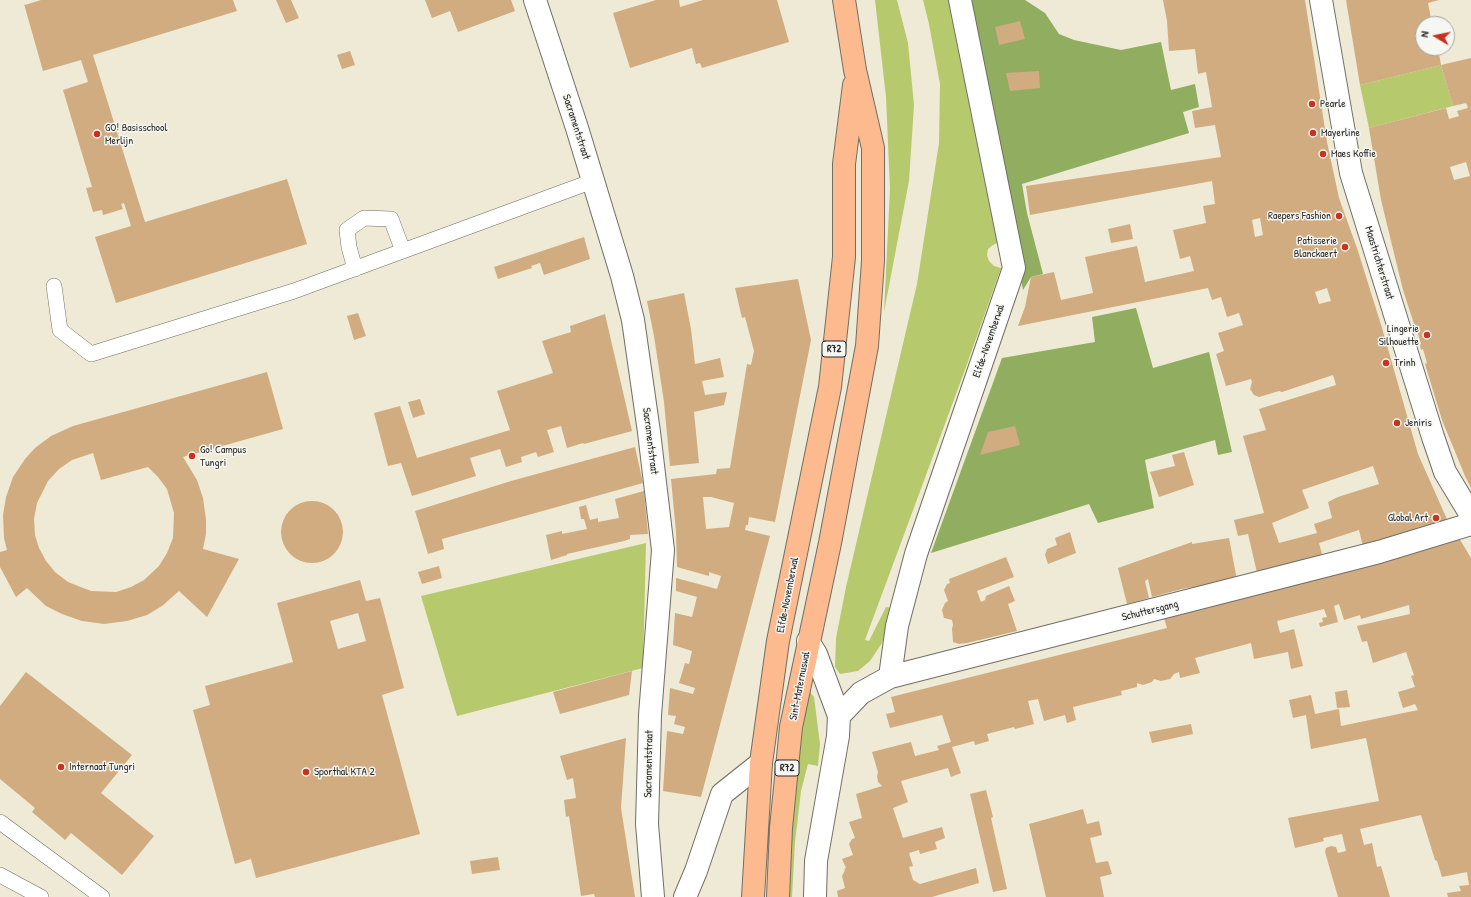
<!DOCTYPE html>
<html>
<head>
<meta charset="utf-8">
<style>
	body { margin:0 }
	#map { position:relative; width:1471px; height:897px; overflow:hidden; background:#efead5; font-family:"Patrick Hand",sans-serif }
	canvas { display:block }
	.north { position:absolute; left:1415px; top:16px; width:40px; height:40px; box-sizing:border-box; background:#f6f6f2; border:1px solid #a5a5a2; border-radius:50%; rotate:280deg; font-size:11px; font-weight:700; line-height:16px; text-align:center; color:#2b2b2b }
	.north::after { content:''; display:block; margin:auto; width:14px; height:18px; background:#c8321e; clip-path:polygon(50% 0,100% 100%,50% 72%,0 100%) }
</style>
</head>
<body>
<div id="map">
<canvas width="1471" height="897"></canvas>
<div class="north">N</div>
</div>
<script>
const ctx = document.querySelector('canvas').getContext('2d');
ctx.lineJoin = 'round';
function fill(path, color) { ctx.fillStyle = color; ctx.fill(path, 'evenodd'); }
const poly = rows => new Path2D(rows.map(r => 'M' + r).join(''));
function trace(path, color, width, dash) { ctx.strokeStyle = color; ctx.lineWidth = width; ctx.lineCap = dash ? 'butt' : 'round'; ctx.setLineDash(dash || []); ctx.stroke(path); }
function label(font, color, halo, rows, align = 'center') {
  ctx.font = font + ' "Patrick Hand",sans-serif'; ctx.lineWidth = 3; ctx.setLineDash([]); ctx.textBaseline = 'middle'; ctx.strokeStyle = halo; ctx.fillStyle = color; for (const [text, x, y, turn = 0] of rows) {
    ctx.save(); ctx.translate(x, y); ctx.rotate((+turn || 0) * Math.PI / 180); ctx.textAlign = isNaN(turn) ? turn : align; if (halo) ctx.strokeText(text, 0, 0); ctx.fillText(text, 0, 0); ctx.restore();
  }
}
const green = poly([
	[875,0,897,0,908,43,914,105,909,181,884,312,890,189,886,97],
	[923,0,950,0,999,242,993,245,988,249,987,255,989,261,994,266,1001,268,966,367,865,640,869,641,886,607,892,608,882,643,870,661,858,671,840,674,835,667,836,638,846,587,917,284,939,143,940,84,929,24],
	[1441,65,1453,106,1369,128,1360,85],
	[646,543,643,668,457,716,421,596],
	[805,692,810,692,814,697,820,744,818,766,808,764,801,791,795,842,792,897,788,897,789,841]
]);
const forest = poly([
	[966,0,1025,0,1045,13,1059,34,1074,40,1121,50,1161,42,1171,90,1195,84,1199,107,1183,112,1189,133,1022,184,1027,213,1043,274,1031,277,1023,290],
	[1136,308,1153,368,1209,352,1232,452,1218,455,1215,440,1145,460,1154,508,1098,523,1089,504,931,553,1002,358,1095,342,1092,317]
]);
const building = poly([
	[41,0,233,0,237,11,93,55,145,222,287,179,307,244,116,303,95,237,131,226,124,203,121,204,123,209,103,215,102,210,93,212,86,188,92,187,63,90,88,82,81,60,43,71,24,4,25,5],
	[276,0,291,0,299,18,286,23],
	[425,0,511,0,515,11,458,32,450,11,432,18],
	[656,0,679,0,680,7,703,0,777,0,789,42,702,68,700,63,696,64,692,48,630,68,613,13],
	[1163,0,1305,0,1327,142,1339,198,1358,251,1382,328,1418,454,1450,526,1364,551,1359,530,1319,543,1324,561,1258,577,1248,534,1238,536,1234,520,1264,513,1243,436,1266,430,1259,409,1336,385,1333,375,1282,392,1279,391,1259,397,1254,395,1250,389,1252,382,1251,379,1226,386,1216,354,1224,351,1218,333,1243,325,1239,313,1227,317,1221,297,1212,300,1208,288,1018,326,1025,307,1031,277,1054,272,1061,300,1093,293,1085,257,1137,246,1145,282,1194,271,1190,256,1180,259,1173,230,1206,223,1203,206,1215,204,1212,181,1030,215,1026,186,1221,157,1215,125,1195,128,1192,111,1212,107,1206,72,1198,74,1195,49,1169,51,1167,21],
	[1260,218,1263,235,1255,237,1252,220],
	[1327,288,1331,301,1319,304,1315,292],
	[1373,466,1379,484,1338,497,1328,502,1332,518,1314,524,1317,533,1279,543,1272,523,1309,508,1302,490],
	[1346,0,1439,0,1428,3,1432,24,1423,24,1423,48,1438,48,1441,65,1360,85],
	[1020,21,1025,39,999,45,995,27],
	[350,51,355,65,342,69,337,55],
	[1471,58,1471,488,1465,476,1442,420,1425,364,1427,363,1423,349,1421,350,1420,345,1421,344,1416,327,1415,327,1403,290,1381,200,1369,128,1446,108,1449,119,1459,116,1457,111,1468,108,1466,103,1453,106,1441,65],
	[1466,162,1470,176,1454,180,1450,167],
	[1039,71,1040,88,1010,91,1006,73],
	[1130,224,1133,239,1111,243,1108,229],
	[584,237,590,259,544,275,540,263,531,266,532,268,498,279,494,267],
	[798,279,811,340,775,522,749,517,748,525,746,525,745,530,770,536,701,797,663,791,667,731,683,734,685,727,674,724,676,716,668,715,670,688,693,694,695,688,679,683,685,663,689,664,692,651,673,645,675,613,692,617,697,597,676,591,676,578,717,589,721,576,709,572,709,576,677,567,676,532,671,479,716,474,717,469,730,468,747,364,751,365,754,351,745,317,742,318,735,288],
	[703,497,711,497,734,503,729,527,706,529],
	[684,293,691,329,695,364,720,358,724,377,702,381,705,395,727,392,724,405,694,412,699,463,670,466,664,402,654,336,647,301],
	[358,313,366,336,354,340,347,316],
	[605,314,632,431,584,444,583,443,567,448,561,426,547,430,554,452,538,457,536,452,521,457,522,462,506,467,500,449,470,458,476,476,412,496,401,463,388,466,374,413,400,406,417,458,510,430,497,391,553,373,542,341,571,332,570,326],
	[267,372,283,429,183,457,197,480,203,498,206,520,206,534,203,549,239,559,207,617,179,591,162,606,147,615,127,621,104,624,82,621,62,614,46,606,27,588,16,597,0,567,0,552,7,550,4,538,3,515,6,497,13,477,25,459,35,448,51,436,73,426],
	[93,453,101,480,148,467,158,477,167,489,174,513,173,538,167,553,159,566,144,580,131,587,116,592,91,591,68,582,55,572,46,561,39,548,35,535,34,519,37,503,48,481,59,469,72,460],
	[420,399,425,414,413,418,408,402],
	[1015,426,1020,445,980,455,988,432],
	[635,447,643,483,442,539,444,549,428,554,415,511,511,481],
	[1184,452,1194,485,1159,497,1150,472,1175,466,1172,455],
	[644,491,648,534,630,535,630,539,624,541,567,554,567,555,551,560,546,535,562,531,562,534,587,529,584,519,581,519,579,507,586,505,590,520,598,518,598,522,619,518,615,499],
	'281 532a31 31 0 1 1 62 0a31 31 0 1 1-62 0Z',
	[1070,532,1076,553,1048,564,1045,555,1047,549,1057,545,1055,538],
	[1229,538,1237,580,1182,589,1152,597,1148,579,1145,581,1149,598,1127,604,1118,568,1192,542,1192,544],
	[1459,538,1471,558,1471,897,1448,897,1447,893,1461,891,1459,886,1469,885,1467,872,1442,877,1437,861,1435,860,1421,815,1360,829,1364,845,1372,843,1377,867,1381,866,1390,897,1338,897,1325,852,1326,848,1331,846,1336,847,1338,853,1346,851,1342,834,1323,838,1324,841,1295,848,1288,818,1379,801,1366,738,1311,749,1306,715,1293,718,1289,700,1311,695,1315,714,1339,709,1341,726,1418,710,1415,704,1403,708,1398,692,1415,687,1411,676,1414,675,1406,652,1373,663,1367,641,1362,642,1357,626,1410,614,1409,605,1361,619,1360,615,1344,620,1339,604,1334,606,1338,622,1320,627,1319,623,1323,622,1322,618,1327,617,1324,609,1277,621,1280,633,1294,629,1303,666,1291,669,1288,652,1254,659,1251,643,1195,658,1200,673,1180,678,1179,672,1174,674,1170,679,1161,681,1154,679,1152,682,1143,685,1137,683,1137,687,1121,691,1122,695,1073,707,1076,720,1067,723,1065,715,1044,721,1038,699,1028,701,1034,724,1015,729,1014,727,987,734,989,741,975,745,974,741,952,747,961,773,951,777,948,768,901,781,908,802,893,808,903,838,942,827,945,838,935,842,937,849,920,854,919,850,909,853,913,866,909,867,913,880,920,884,976,868,979,883,932,897,838,897,837,891,845,888,842,876,845,870,844,869,846,868,842,859,853,855,849,844,852,839,855,838,849,822,862,818,856,794,882,786,878,782,877,776,878,772,872,752,911,742,915,756,939,750,937,746,951,742,942,715,890,728,886,714,895,712,891,697,1167,628,1164,618,1428,549],
	[1006,557,1014,577,977,591,981,602,985,600,986,596,1009,586,1015,601,1008,604,1017,631,967,643,959,644,953,642,952,629,953,625,952,620,944,618,942,610,945,603,948,601,944,590,947,584,950,583,949,579],
	[439,566,442,578,422,584,418,572],
	[360,580,366,601,380,598,404,688,382,695,420,834,256,878,251,859,235,864,193,710,210,705,205,686,293,662,277,603],
	[358,613,366,641,338,649,330,621],
	[632,671,629,695,560,714,553,692],
	[26,672,132,755,101,793,154,836,122,875,71,833,65,840,32,812,35,808,0,779,0,706],
	[1347,690,1350,707,1337,708,1335,692],
	[1191,724,1193,734,1152,743,1149,732],
	[626,738,621,808,635,897,595,897,594,894,581,896,569,816,566,817,564,800,576,798,573,778,567,780,560,756],
	[986,790,993,817,991,818,1007,889,993,892,970,794],
	[1083,809,1087,824,1099,821,1102,835,1090,838,1096,863,1108,861,1112,874,1100,877,1104,897,1046,897,1029,824],
	[498,857,500,870,472,874,470,861]
]);
const lane = poly([
	[355,269,349,247,347,230,364,218,391,219,403,251],
	[54,286,60,330,91,354,294,291,593,181],
	[0,822,102,897],
	[0,875,41,897]
]);
const street = poly([
	[535,0,577,128,622,276,633,320,649,432,663,550,650,715,647,824,653,897],
	[1321,0,1351,173,1433,437,1445,472,1471,515],
	[808,641,816,654,839,716,838,736,816,861,815,897],
	[890,677,897,626,916,554,1014,268,960,0],
	[839,716,861,693,890,677,1379,552,1471,524],
	[685,897,696,871,722,794,761,763]
]);
const primary = poly([
	[753,897,761,763,778,641,830,387,844,257,844,164,854,85],
	[778,897,781,828,791,727,830,543,867,346,873,261,873,148,855,70,844,0]
]);
const markers = [
	[1312,104,4,"#c8321e"],
	[1313,133,4,"#c8321e"],
	[97,134,4,"#c8321e"],
	[1323,154,4,"#c8321e"],
	[1339,216,4,"#c8321e"],
	[1345,247,4,"#c8321e"],
	[1427,335,4,"#c8321e"],
	[1386,363,4,"#c8321e"],
	[1397,423,4,"#c8321e"],
	[192,456,4,"#c8321e"],
	[1436,518,4,"#c8321e"],
	[61,767,4,"#c8321e"],
	[306,772,4,"#c8321e"]
];
const shields = [
	[834,349,24],
	[787,768,24]
];
const shieldNames = [
	["R72",834,349],
	["R72",787,768]
];
const poiNames = [
	["Pearle",1320,104],
	["GO! Basisschool",105,128],
	["Merlijn",105,141],
	["Mayerline",1321,133],
	["Maes Koffie",1331,154],
	["Raepers Fashion",1331,216,"right"],
	["Patisserie",1337,241,"right"],
	["Blanckaert",1337,254,"right"],
	["Lingerie",1419,329,"right"],
	["Silhouette",1419,342,"right"],
	["Trinh",1394,363],
	["Jeniris",1405,423],
	["Go! Campus",200,450],
	["Tungri",200,463],
	["Global Art",1428,518,"right"],
	["Internaat Tungri",69,767],
	["Sporthal KTA 2",314,772]
];
const streetNames = [
	["Sacramentstraat",576,127,72],
	["Maastrichterstraat",1379,263,73],
	["Elfde-Novemberwal",989,341,-71],
	["Sacramentstraat",650,441,83],
	["Elfde-Novemberwal",788,595,-79],
	["Schuttersgang",1150,611,-14],
	["Sint-Maternuswal",800,686,-79],
	["Sacramentstraat",649,764,-89]
];
fill(green, '#b6c96c');
fill(forest, '#90ad60');
fill(building, '#d0ac80');
trace(lane, '#706e66', 16);
trace(street, '#706e66', 24);
trace(primary, '#706e66', 24);
trace(lane, '#fff', 15);
trace(street, '#fff', 22);
trace(primary, '#fcba8e', 22);
for (const [x, y, r, color] of markers) { const dot = new Path2D(); dot.arc(x, y, r, 0, 2 * Math.PI); ctx.fillStyle = color; ctx.fill(dot); trace(dot, '#f6f6f2', 1.5); }
for (const [x, y, w] of shields) { const box = new Path2D(); box.roundRect(x - w / 2, y - 8, w, 16, 3); ctx.fillStyle = '#f6f6f2'; ctx.fill(box); trace(box, '#2b2b2b', 1); }
label('bold 10px', '#2b2b2b', null, shieldNames);
label('11px', '#2b2b2b', '#f6f6f2', poiNames, 'left');
label('11px', '#2b2b2b', '#f6f6f2', streetNames);
</script>
</body>
</html>
